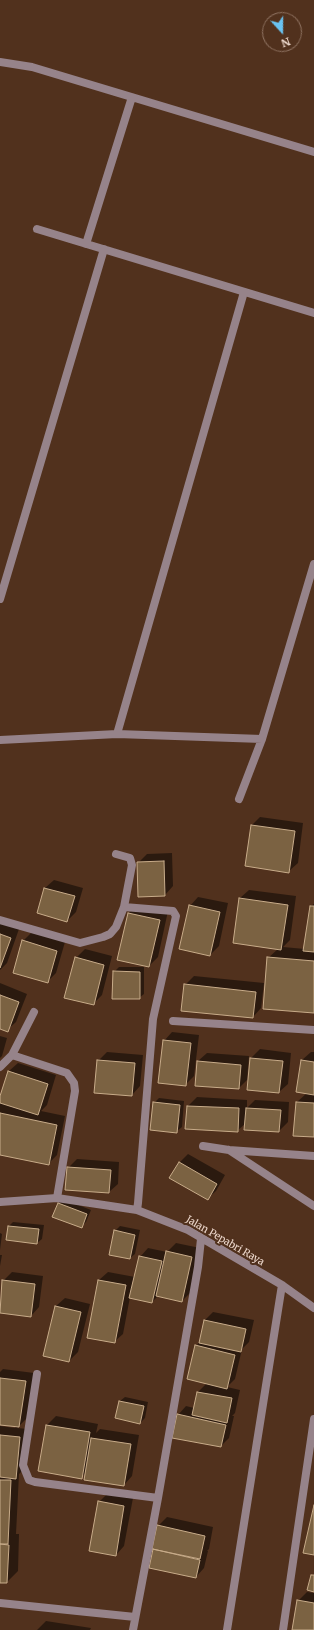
<!DOCTYPE html>
<html>
<head>
<meta charset="utf-8">
<style>
	body { margin:0 }
	#map { position:relative; width:314px; height:1630px; overflow:hidden; background:#51311d; font-family:Merriweather,serif }
	canvas { display:block }
	.north { position:absolute; left:262px; top:12px; width:40px; height:40px; box-sizing:border-box; background:#51311d; border:1px solid #907463; border-radius:50%; rotate:159deg; font-size:11px; font-weight:700; line-height:16px; text-align:center; color:#eed9cd }
	.north::after { content:''; display:block; margin:auto; width:14px; height:18px; background:#69c3f1; clip-path:polygon(50% 0,100% 100%,50% 72%,0 100%) }
</style>
</head>
<body>
<div id="map">
<canvas width="314" height="1630"></canvas>
<div class="north">N</div>
</div>
<script>
const ctx = document.querySelector('canvas').getContext('2d');
ctx.lineJoin = 'round';
function fill(path, color) { ctx.fillStyle = color; ctx.fill(path, 'evenodd'); }
const poly = rows => new Path2D(rows.map(r => 'M' + r).join(''));
function trace(path, color, width, dash) { ctx.strokeStyle = color; ctx.lineWidth = width; ctx.lineCap = dash ? 'butt' : 'round'; ctx.setLineDash(dash || []); ctx.stroke(path); }
function label(font, color, halo, rows, align = 'center') {
  ctx.font = font + ' Merriweather,serif'; ctx.lineWidth = 4; ctx.setLineDash([]); ctx.textBaseline = 'middle'; ctx.strokeStyle = halo; ctx.fillStyle = color; for (const [text, x, y, turn = 0] of rows) {
    ctx.save(); ctx.translate(x, y); ctx.rotate((+turn || 0) * Math.PI / 180); ctx.textAlign = isNaN(turn) ? turn : align; if (halo) ctx.strokeText(text, 0, 0); ctx.fillText(text, 0, 0); ctx.restore();
  }
}
const shadow = poly([
	[260,817,303,823,298,863,289,871,252,825],
	[172,853,173,886,165,895,138,863,147,854],
	[54,880,83,888,76,912,67,921,38,912,45,888],
	[249,890,296,896,290,940,283,947,305,949,311,906,314,904,314,1012,268,958,278,949,240,898],
	[198,897,228,903,219,946,210,955,190,906],
	[137,905,168,911,158,957,149,966,129,913],
	[0,922,19,929,7,963,0,970],
	[32,932,65,942,56,973,47,982,23,941],
	[85,949,112,956,102,995,93,1004,76,958],
	[119,967,144,967,144,994,139,998,114,972],
	[194,976,264,983,261,1008,253,1017,185,985],
	[0,983,27,994,16,1022,7,1030,0,1028],
	[172,1032,199,1035,194,1076,185,1085,164,1041],
	[0,1036,7,1038,2,1056,0,1058],
	[260,1049,291,1053,288,1084,279,1092,251,1058],
	[107,1052,143,1055,140,1086,132,1095,98,1061],
	[311,1052,314,1052,314,1136,297,1102,307,1093,302,1060],
	[207,1053,249,1056,247,1080,239,1088,198,1061],
	[18,1063,56,1075,47,1105,41,1111,65,1116,57,1155,48,1164,0,1154,0,1099,9,1071],
	[197,1097,247,1100,247,1108,255,1100,289,1102,288,1122,279,1131,246,1123,237,1131,188,1106],
	[159,1098,184,1101,182,1127,177,1131,154,1103],
	[188,1154,225,1175,216,1191,207,1199,170,1178,180,1162],
	[77,1159,119,1162,118,1184,109,1192,68,1168],
	[63,1199,91,1210,86,1222,81,1227,58,1204],
	[13,1222,44,1225,42,1239,37,1243,9,1226],
	[120,1226,140,1230,135,1254,130,1258,115,1231],
	[0,1233,2,1234,0,1250],
	[176,1243,200,1248,190,1293,182,1301,158,1296,152,1302,130,1297,123,1334,114,1342,99,1280,108,1272,135,1277,140,1257,148,1248,167,1252],
	[0,1255,2,1255,0,1266],
	[12,1272,43,1276,39,1307,31,1316,0,1312,3,1281],
	[65,1298,90,1304,78,1352,69,1361,56,1306],
	[213,1312,254,1320,249,1342,242,1349,235,1379,227,1387,240,1390,235,1413,232,1416,234,1416,229,1438,221,1446,178,1415,186,1406,194,1408,198,1392,207,1383,196,1346,200,1342,205,1320],
	[3,1369,34,1373,28,1417,17,1428,28,1429,24,1469,19,1474,16,1534,19,1534,18,1571,7,1582,0,1582,0,1426,15,1428,16,1426,0,1424,0,1372],
	[125,1397,148,1402,145,1418,140,1423,120,1401],
	[56,1416,98,1424,96,1433,100,1429,139,1435,132,1476,124,1485,86,1472,81,1478,39,1470,47,1425],
	[108,1493,133,1498,124,1546,116,1555,99,1502],
	[167,1517,213,1527,209,1549,207,1551,208,1551,204,1568,196,1577,150,1567,158,1526],
	[307,1592,314,1593,314,1630,293,1630,298,1601],
	[46,1621,91,1628,90,1630,37,1630]
]);
const building = poly([
	[251,825,295,831,289,873,245,866,251,825],
	[164,861,165,896,138,897,137,862,164,861],
	[44,888,75,896,67,922,37,913,44,888],
	[239,898,288,905,281,950,233,943,239,898],
	[189,905,220,912,210,956,179,949,189,905],
	[310,906,314,906,314,952,303,951,310,906],
	[128,913,160,920,149,967,117,960,128,913],
	[0,934,11,938,0,968,0,934],
	[22,940,57,951,48,983,13,973,22,940],
	[75,957,104,965,94,1005,64,998,75,957],
	[267,957,314,961,314,1013,263,1009,267,957],
	[113,971,140,972,140,999,112,999,113,971],
	[184,984,256,992,253,1018,181,1011,184,984],
	[0,995,19,1002,8,1032,0,1029,0,995],
	[163,1040,191,1043,186,1086,158,1083,163,1040],
	[250,1058,283,1061,279,1093,247,1090,250,1058],
	[97,1060,135,1063,132,1096,94,1093,97,1060],
	[301,1060,314,1062,314,1095,296,1092,301,1060],
	[197,1061,241,1065,239,1089,195,1086,197,1061],
	[8,1071,48,1084,38,1115,0,1103,0,1096,8,1071],
	[153,1102,180,1105,177,1133,150,1130,153,1102],
	[296,1102,314,1103,314,1137,293,1136,296,1102],
	[187,1106,239,1108,238,1132,185,1129,187,1106],
	[246,1108,281,1110,279,1132,244,1130,246,1108],
	[0,1113,57,1125,49,1165,0,1155,0,1113],
	[179,1162,217,1184,208,1200,169,1178,179,1162],
	[67,1167,111,1170,109,1193,65,1190,67,1167],
	[58,1203,87,1214,82,1228,52,1217,58,1203],
	[8,1226,39,1229,37,1244,6,1240,8,1226],
	[114,1230,135,1235,130,1259,109,1255,114,1230],
	[166,1251,192,1257,182,1302,156,1296,166,1251],
	[139,1256,162,1261,152,1303,129,1298,139,1256],
	[2,1280,35,1284,31,1317,0,1313,2,1280],
	[98,1280,126,1285,115,1343,87,1338,98,1280],
	[55,1306,81,1312,69,1362,43,1356,55,1306],
	[204,1320,246,1329,241,1352,199,1343,204,1320],
	[195,1345,235,1355,227,1389,187,1379,195,1345],
	[0,1378,26,1381,19,1427,0,1425,0,1378],
	[197,1392,232,1398,227,1423,192,1415,197,1392],
	[119,1401,144,1406,140,1424,115,1418,119,1401],
	[177,1414,226,1425,221,1447,172,1438,177,1414],
	[46,1425,90,1432,82,1479,38,1471,46,1425],
	[0,1435,20,1437,16,1479,0,1477,0,1435],
	[91,1438,131,1444,124,1486,84,1480,91,1438],
	[0,1480,11,1480,8,1544,0,1544,0,1480],
	[98,1501,124,1506,116,1556,89,1551,98,1501],
	[314,1505,314,1555,303,1553,314,1505],
	[157,1525,205,1536,200,1559,152,1549,157,1525],
	[0,1544,9,1545,7,1583,0,1583,0,1544],
	[153,1549,200,1560,196,1578,149,1568,153,1549],
	[311,1575,314,1575,314,1592,307,1590,311,1575],
	[297,1600,314,1603,314,1630,292,1630,297,1600]
]);
const minor = poly([
	[0,62,32,67,314,152],
	[37,229,314,313],
	[86,244,132,97],
	[0,599,104,249],
	[117,734,244,292],
	[0,740,117,734,262,739],
	[239,799,262,739,314,564],
	[116,854,130,858,132,865,124,907],
	[0,920,80,943,103,937,110,934,116,927,124,907,173,911,176,916,153,1019,138,1203,137,1210],
	[173,1021,314,1030],
	[12,1055,67,1073,74,1083,75,1091,57,1198],
	[0,1067,12,1055,34,1012],
	[203,1146,229,1150,314,1156],
	[229,1150,314,1206],
	[0,1202,57,1198,137,1210,188,1230,282,1285,314,1308],
	[37,1374,23,1465,29,1480,35,1482,158,1498],
	[0,1603,135,1617],
	[133,1630,158,1498,198,1267,201,1239],
	[227,1630,282,1285],
	[283,1630,314,1419]
]);
const streetNames = [
	["Jalan Pepabri Raya",225,1241,30]
];
fill(shadow, '#0007');
fill(building, '#7b6242');
trace(building, '#c8ac8a', 1);
trace(minor, '#96838a', 8);
label('10px', '#eed9cd', '#51311d', streetNames);
</script>
</body>
</html>
